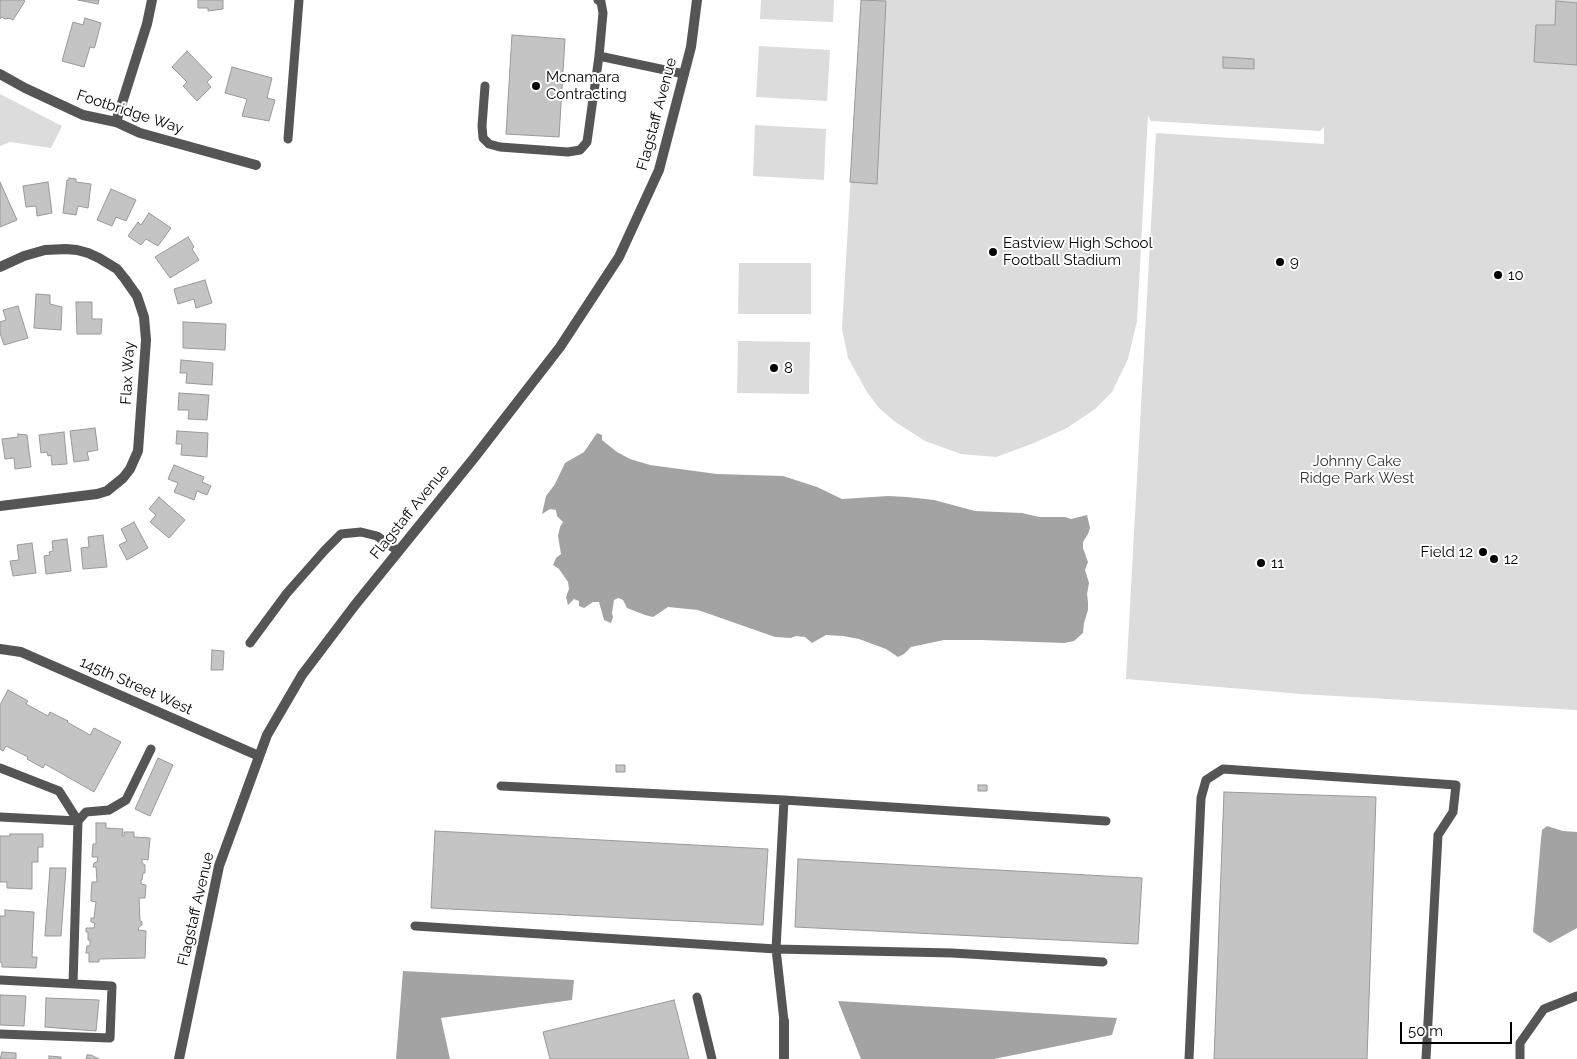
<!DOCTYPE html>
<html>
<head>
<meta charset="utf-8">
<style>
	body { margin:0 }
	#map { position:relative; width:1577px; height:1059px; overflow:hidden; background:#fff; font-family:Raleway,sans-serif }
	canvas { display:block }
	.scale { position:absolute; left:1400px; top:1022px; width:112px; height:22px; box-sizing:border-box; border:2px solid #000; border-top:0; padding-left:6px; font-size:15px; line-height:18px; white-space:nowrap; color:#000; -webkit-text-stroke:4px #fff; paint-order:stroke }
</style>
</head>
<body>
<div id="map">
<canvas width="1577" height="1059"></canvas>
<div class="scale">50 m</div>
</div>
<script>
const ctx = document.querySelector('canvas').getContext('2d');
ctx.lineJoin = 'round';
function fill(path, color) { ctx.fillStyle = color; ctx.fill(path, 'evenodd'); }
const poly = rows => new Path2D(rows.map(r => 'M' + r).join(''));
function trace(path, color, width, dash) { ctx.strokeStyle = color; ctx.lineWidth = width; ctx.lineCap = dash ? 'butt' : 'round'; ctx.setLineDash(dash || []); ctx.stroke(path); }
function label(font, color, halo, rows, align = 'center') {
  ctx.font = font + ' Raleway,sans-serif'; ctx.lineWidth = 4; ctx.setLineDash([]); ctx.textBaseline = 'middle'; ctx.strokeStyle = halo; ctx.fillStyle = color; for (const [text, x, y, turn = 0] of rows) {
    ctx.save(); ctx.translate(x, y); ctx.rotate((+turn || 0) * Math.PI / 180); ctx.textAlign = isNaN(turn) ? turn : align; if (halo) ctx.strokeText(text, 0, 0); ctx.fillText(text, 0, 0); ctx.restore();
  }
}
const green = poly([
	[761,0,834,0,833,22,760,19],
	[861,0,1577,0,1577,710,1301,694,1126,679,1156,133,1324,144,1324,127,1320,131,1151,121,1148,115,1137,321,1128,359,1112,392,1095,409,1067,428,1034,443,996,457,961,454,925,441,894,421,879,408,867,392,848,358,842,329],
	[759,46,830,50,827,101,756,97],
	[0,94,62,126,51,148,10,142,0,146],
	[755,125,826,129,824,180,753,176],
	[739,263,811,263,811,314,738,314],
	[738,341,810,342,809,394,737,393]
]);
const water = poly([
	[597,433,602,435,602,440,617,452,630,459,650,465,717,474,783,476,817,487,842,499,888,496,907,497,934,500,975,511,1022,513,1039,517,1065,517,1071,519,1087,515,1090,528,1088,534,1083,542,1083,548,1088,562,1085,570,1089,583,1087,594,1088,602,1088,610,1084,623,1083,633,1074,641,1064,643,981,640,944,640,911,647,904,654,898,657,886,649,859,639,843,636,826,635,812,643,805,637,796,636,791,638,775,637,698,610,668,607,653,617,645,615,627,608,623,600,618,598,614,600,612,613,613,617,611,623,604,620,599,602,593,602,584,608,579,606,579,601,574,599,568,605,566,597,569,589,568,582,559,569,553,565,556,558,561,554,558,536,560,527,563,522,557,516,556,510,550,509,542,514,546,496,555,484,565,463,584,452],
	[1547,826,1563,831,1577,832,1577,928,1550,943,1533,932,1541,839,1542,830],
	[403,971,574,980,572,1000,441,1018,450,1059,396,1059],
	[838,1001,1117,1018,1112,1035,994,1059,861,1059]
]);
const building = poly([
	[0,0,23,0,25,1,13,20,9,18,5,19,2,17,0,19,0,0],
	[78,0,99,0,98,4,78,0],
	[198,0,223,0,223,9,208,11,208,8,198,8,198,0],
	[861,0,886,1,877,184,850,182,861,0],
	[1556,1,1577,3,1577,65,1534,62,1536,25,1555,25,1556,1],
	[85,18,101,23,95,46,94,48,90,47,84,67,62,61,73,22,83,25,85,18],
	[512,35,565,39,559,137,506,134,512,35],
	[187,51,212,77,207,82,211,87,197,101,183,86,187,82,172,67,187,51],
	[1223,57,1254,59,1254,69,1223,68,1223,57],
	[232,67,272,78,267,98,275,100,269,121,242,116,247,99,225,93,232,67],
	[69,178,76,179,76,182,91,184,88,208,78,206,76,215,63,213,67,180,69,180,69,178],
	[0,182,17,220,0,227,0,182],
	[48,182,52,213,37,216,36,206,26,207,23,186,48,182],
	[111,189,136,200,126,221,116,217,112,226,97,220,111,189],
	[149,213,171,228,158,246,146,239,141,245,128,236,138,222,141,225,149,213],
	[188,237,194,247,192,249,199,260,170,278,155,257,188,237],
	[205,280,212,303,196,308,194,299,178,304,174,289,205,280],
	[36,294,50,295,50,304,62,307,61,330,34,328,36,294],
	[76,302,92,302,92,319,102,319,101,334,77,334,76,302],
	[18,306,28,338,4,345,0,333,0,322,6,320,3,310,18,306],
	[183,322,226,324,225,350,183,348,183,322],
	[181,360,213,363,212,385,186,383,187,373,180,373,181,360],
	[179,393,209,395,207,420,188,419,189,410,178,410,179,393],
	[95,428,98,450,87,452,89,460,74,462,70,431,95,428],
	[177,431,208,433,207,457,181,455,182,444,176,444,177,431],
	[64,432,67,464,52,465,51,455,48,456,47,452,41,453,39,435,64,432],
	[18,434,27,435,31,467,15,469,14,458,5,459,2,439,18,437,18,434],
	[174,465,204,477,202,482,211,486,207,495,197,491,194,500,174,492,178,483,168,479,174,465],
	[159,497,185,520,169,538,150,522,156,515,149,509,159,497],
	[134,522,148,548,127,560,119,545,127,541,121,529,134,522],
	[103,535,107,567,83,569,81,548,89,547,88,537,103,535],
	[67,539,71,571,46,574,44,556,50,555,49,552,53,551,52,541,67,539],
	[32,543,36,573,13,576,10,561,19,560,17,545,32,543],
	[212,650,224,651,223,670,211,670,212,650],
	[8,690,28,701,26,704,48,716,50,712,68,721,67,722,90,735,94,728,121,742,94,792,45,764,43,768,27,759,28,757,6,746,3,751,0,749,0,705,8,690],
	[158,758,173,765,150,816,135,809,158,758],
	[616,765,625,765,625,772,616,772,616,765],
	[978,785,987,785,987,791,978,791,978,785],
	[1224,792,1376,797,1367,1059,1214,1059,1224,792],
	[96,823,106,823,106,828,123,829,122,836,124,836,124,832,134,832,134,837,150,838,148,860,142,859,142,863,145,865,145,873,143,873,142,880,141,880,141,884,146,885,145,898,139,898,140,921,142,922,142,925,139,927,138,930,146,931,145,958,99,959,99,962,89,962,89,953,86,953,87,946,90,946,90,940,88,940,88,932,86,932,86,928,94,928,95,923,91,922,91,918,94,918,96,902,91,901,91,895,92,882,97,882,96,867,93,867,94,863,97,862,98,857,92,857,93,844,96,844,96,823],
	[435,831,768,849,763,925,431,908,435,831],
	[10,834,43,834,43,847,38,847,38,862,32,862,32,889,7,888,7,882,0,882,0,836,10,836,10,834],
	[798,859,1142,878,1138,944,795,927,798,859],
	[50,868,66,868,61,936,45,936,50,868],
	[5,910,34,912,32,957,37,957,36,968,2,967,2,963,0,962,0,916,5,916,5,910],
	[0,995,26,996,24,1026,0,1025,0,995],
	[46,998,99,1000,96,1031,45,1027,46,998],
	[674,1000,689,1059,550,1059,543,1032,674,1000],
	[2,1052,16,1053,16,1059,0,1059,2,1052],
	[87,1055,91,1055,99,1059,86,1059,87,1055],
	[49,1056,61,1057,61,1059,49,1059,49,1056]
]);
const service = poly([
	[598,0,601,2,603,13,599,56],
	[485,86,482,126,483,138,489,144,500,147,568,152,580,150,587,142,599,56,684,74],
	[288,139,299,0],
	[250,643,287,593,325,550,341,534,361,532,377,536,398,551],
	[0,768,59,791,78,821,0,817],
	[501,786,784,800],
	[415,926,776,949,784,800,1106,821],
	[0,980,112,986,110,1038,0,1034],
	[73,984,78,821,86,812,109,810,126,800,151,749],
	[697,997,712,1059],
	[784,1021,776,949,952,953,1103,962],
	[1189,1059,1201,798,1206,780,1223,769,1456,785,1453,812,1438,835,1426,1059],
	[1520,1059,1520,1043,1544,1009,1577,996]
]);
const minor = poly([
	[0,74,25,88,83,115,116,122,140,133,256,165],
	[116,122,147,24,152,0],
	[0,267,24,256,45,250,66,249,77,250,88,253,99,258,117,269,125,279,137,296,144,317,146,340,138,451,130,469,123,478,107,491,97,494,0,506],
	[0,649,21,652,259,756],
	[784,1059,784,1021]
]);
const tertiary = poly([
	[179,1059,219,866,267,735,302,675,355,605,474,458,560,347,619,257,659,170,691,47,697,0]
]);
const markers = [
	[536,86,5,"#000"],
	[993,252,5,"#000"],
	[1280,262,5,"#000"],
	[1498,275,5,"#000"],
	[774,368,5,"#000"],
	[1483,552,5,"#000"],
	[1494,559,5,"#000"],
	[1261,563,5,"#000"]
];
const poiNames = [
	["Mcnamara",546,77],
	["Contracting",546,94],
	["Eastview High School",1003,243],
	["Football Stadium",1003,260],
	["9",1290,262],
	["10",1508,275],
	["8",784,368],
	["Field 12",1473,552,"right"],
	["12",1504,559],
	["11",1271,563]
];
const streetNames = [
	["Footbridge Way",130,112,18],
	["Flagstaff Avenue",657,114,-75],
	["Flax Way",128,373,-87],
	["Flagstaff Avenue",410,512,-51],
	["145th Street West",136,686,24],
	["Flagstaff Avenue",196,909,-77]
];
const parkNames = [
	["Johnny Cake",1357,461],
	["Ridge Park West",1357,478]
];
fill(green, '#dcdcdc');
fill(water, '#a3a3a3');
fill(building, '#c4c4c4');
trace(building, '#999', 1);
trace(service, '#555', 9);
trace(minor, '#555', 10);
trace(tertiary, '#555', 10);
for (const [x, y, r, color] of markers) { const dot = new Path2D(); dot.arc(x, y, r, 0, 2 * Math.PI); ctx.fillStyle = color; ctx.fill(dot); trace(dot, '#fff', 2); }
label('15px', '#000', '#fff', poiNames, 'left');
label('15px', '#000', '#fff', streetNames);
label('15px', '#333', '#fff', parkNames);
</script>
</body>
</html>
